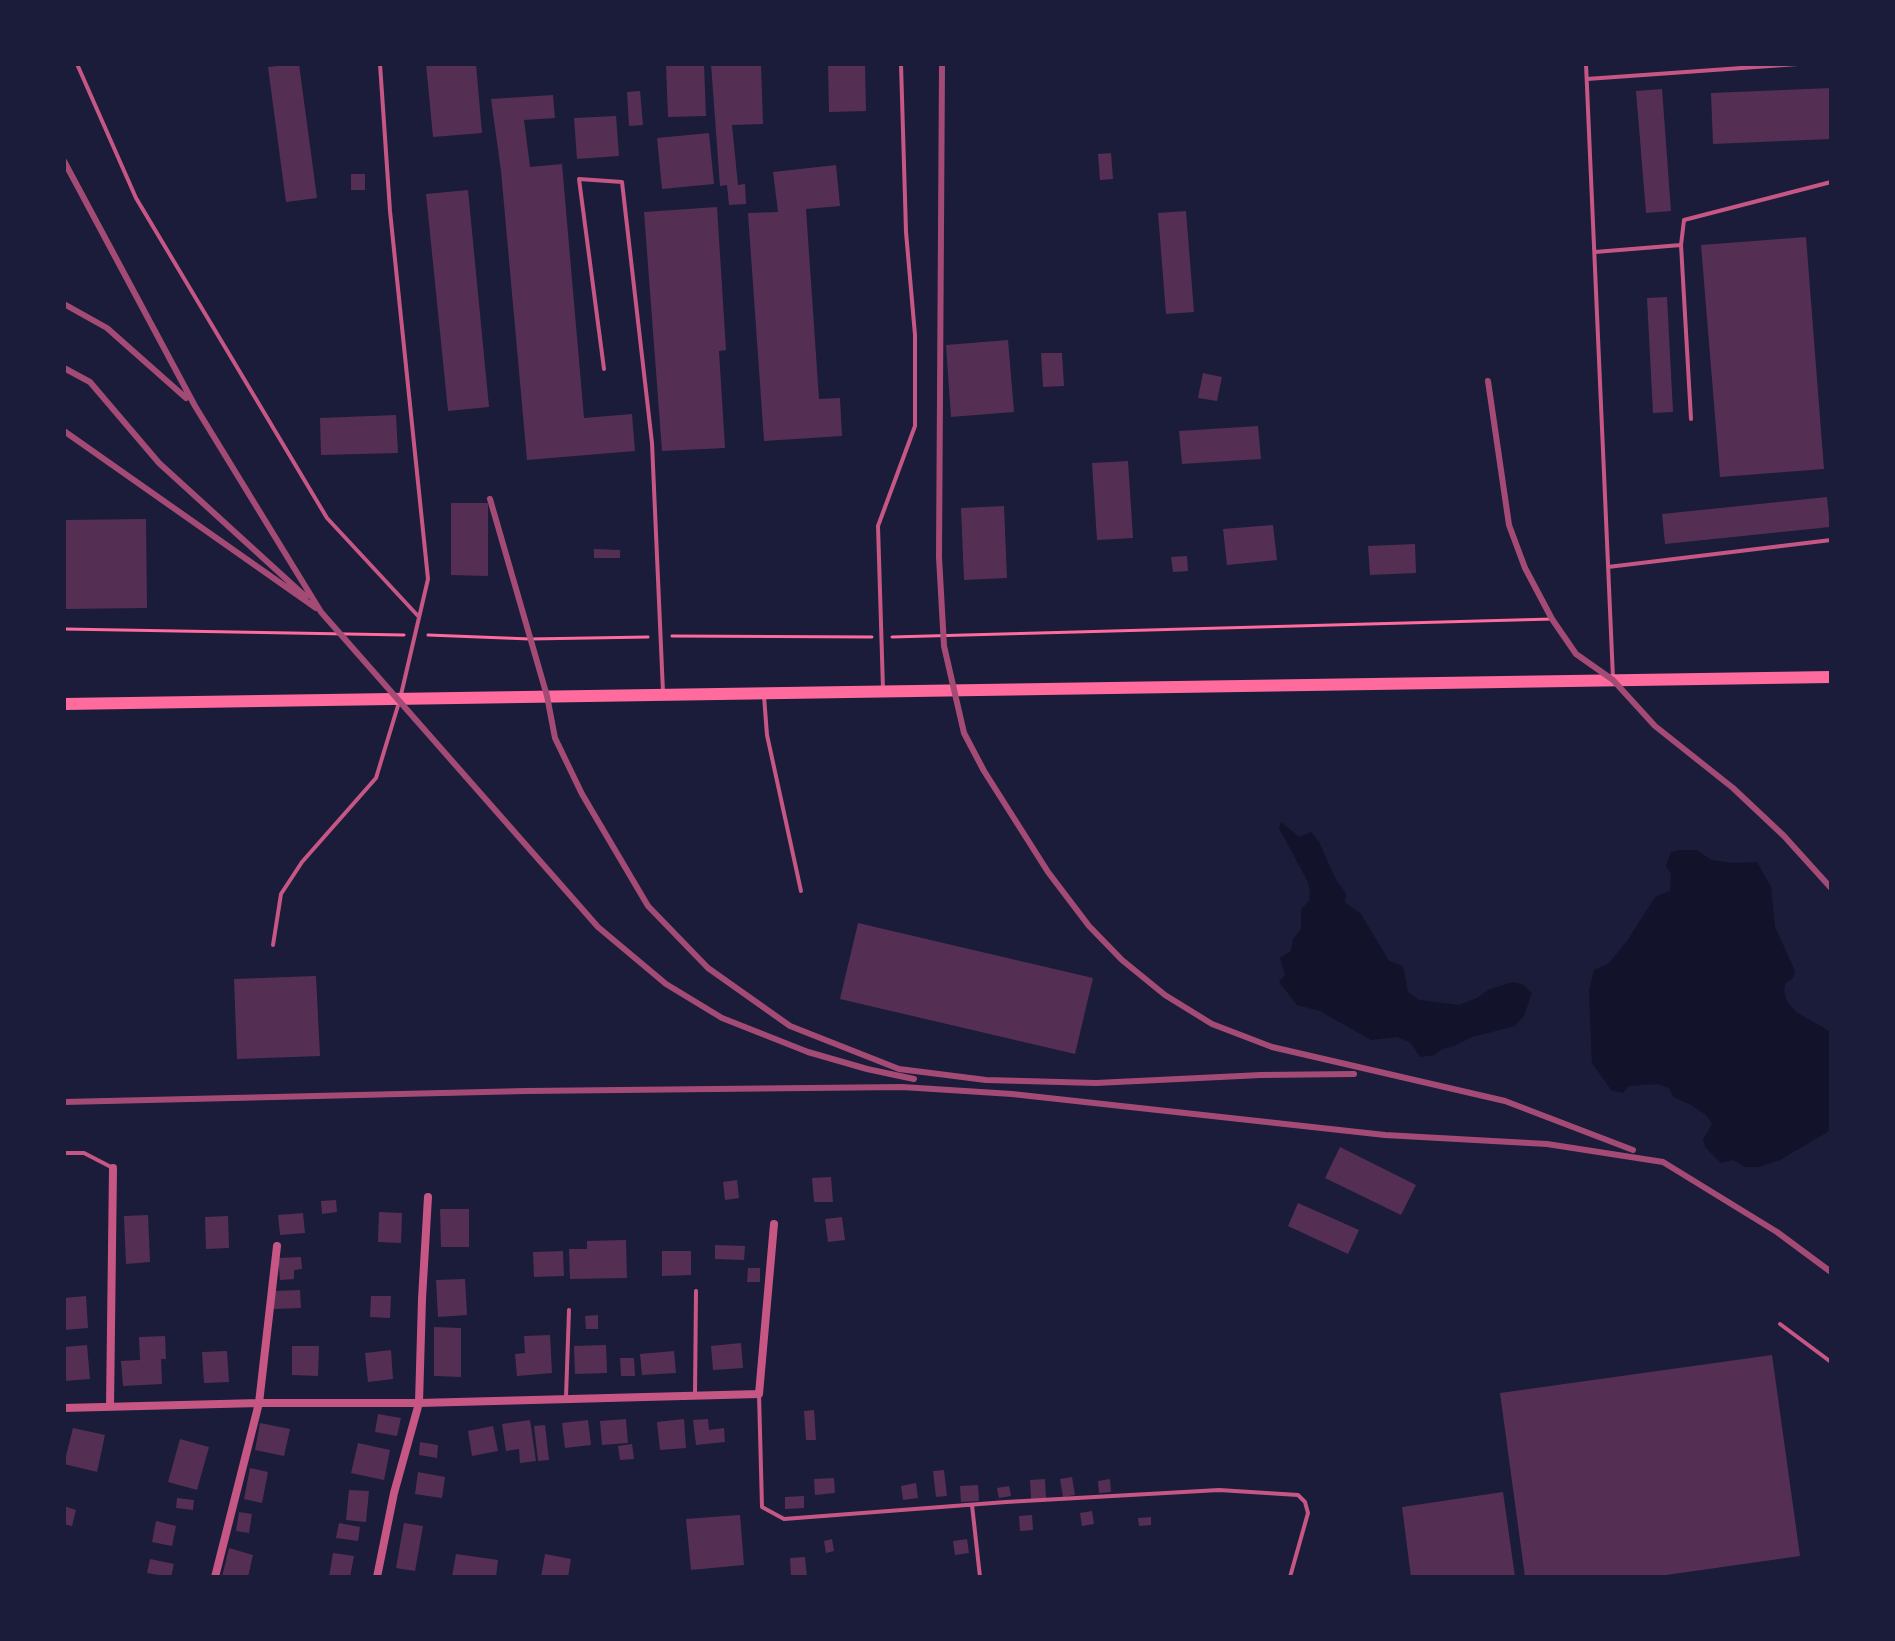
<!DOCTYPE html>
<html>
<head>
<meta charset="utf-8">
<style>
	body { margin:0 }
	#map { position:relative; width:1895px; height:1641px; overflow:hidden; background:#1b1b3a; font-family:"Source Sans 3",sans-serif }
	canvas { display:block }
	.frame { position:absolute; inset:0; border:66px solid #1b1b3a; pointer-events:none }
</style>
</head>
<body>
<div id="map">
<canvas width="1895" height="1641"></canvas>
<div class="frame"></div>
</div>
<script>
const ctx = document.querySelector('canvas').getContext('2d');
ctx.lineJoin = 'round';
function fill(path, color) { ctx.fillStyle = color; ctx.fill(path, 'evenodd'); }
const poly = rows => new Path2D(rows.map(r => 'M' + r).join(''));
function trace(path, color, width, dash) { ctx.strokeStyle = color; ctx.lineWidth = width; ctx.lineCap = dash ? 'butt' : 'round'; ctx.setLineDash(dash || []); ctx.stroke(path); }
const water = poly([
	[1281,822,1299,837,1311,832,1319,842,1336,880,1346,893,1345,902,1361,914,1389,961,1403,966,1408,992,1419,1000,1459,1005,1477,998,1490,989,1513,982,1522,984,1532,993,1524,1016,1515,1026,1472,1037,1454,1046,1442,1049,1434,1055,1420,1057,1410,1042,1397,1037,1371,1040,1320,1011,1297,1005,1279,982,1285,975,1280,958,1291,951,1293,939,1301,929,1301,909,1309,901,1310,892,1308,882,1279,828],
	[1680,850,1696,850,1712,860,1733,863,1757,862,1771,887,1775,927,1795,971,1793,978,1785,984,1784,992,1787,1001,1796,1012,1831,1032,1831,1130,1780,1160,1759,1167,1745,1167,1733,1160,1721,1163,1706,1148,1703,1140,1712,1124,1706,1115,1691,1105,1673,1097,1669,1088,1658,1084,1628,1086,1623,1093,1611,1090,1592,1063,1589,991,1594,970,1608,964,1627,941,1655,897,1670,891,1671,874,1666,866,1671,852]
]);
const building = poly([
	[299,64,317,198,286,202,268,67],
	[426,64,476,64,482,133,433,137],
	[666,64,704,64,706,116,668,117],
	[711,64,761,64,763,124,732,125,738,185,745,184,746,204,729,205,727,185,720,186],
	[828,64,865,64,866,111,829,112],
	[1831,88,1831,139,1713,144,1711,93],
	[1662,89,1671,211,1646,213,1636,91],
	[640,91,643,125,629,126,627,92],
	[553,95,555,118,524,120,530,167,562,164,584,418,632,414,635,451,527,460,501,171,491,99],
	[616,116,619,156,577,159,574,118],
	[709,133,714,184,662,189,657,138],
	[1111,153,1113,179,1100,180,1098,154],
	[836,165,840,206,806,209,819,399,840,398,842,436,764,441,748,213,778,212,773,172],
	[351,174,365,174,365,190,351,190],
	[468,190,489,407,448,411,426,194],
	[717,207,726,350,719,351,725,448,662,451,644,212],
	[1186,211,1194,312,1166,314,1158,213],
	[1806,237,1824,469,1720,477,1701,245],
	[1667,297,1673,412,1653,413,1647,298],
	[1008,340,1014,412,951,417,946,345],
	[1041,353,1062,353,1064,386,1043,387],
	[1203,373,1222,377,1217,401,1198,398],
	[396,415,398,453,321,455,320,418],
	[1258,426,1261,459,1182,464,1179,431],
	[1128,461,1133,538,1097,540,1092,463],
	[1827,497,1830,527,1665,544,1662,514],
	[451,503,488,503,488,576,451,575],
	[1004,506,1007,578,964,580,961,508],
	[146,519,147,608,64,609,64,520],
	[1273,525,1277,560,1227,565,1223,529],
	[1415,544,1416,573,1370,575,1368,546],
	[594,549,620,550,620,558,594,558],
	[1187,556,1188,571,1173,572,1171,557],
	[858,923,1093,978,1075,1054,840,999],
	[316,976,320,1056,237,1059,234,979],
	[1340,1147,1416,1185,1401,1215,1325,1178],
	[831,1177,833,1202,814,1202,812,1178],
	[737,1180,739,1198,725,1200,723,1182],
	[336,1200,337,1212,322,1214,321,1201],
	[1298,1203,1359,1230,1348,1254,1288,1226],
	[440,1209,469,1209,469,1247,441,1247],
	[379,1212,402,1213,401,1243,378,1242],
	[303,1213,305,1233,280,1235,278,1215],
	[148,1215,150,1262,126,1264,124,1216],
	[228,1216,229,1248,206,1249,205,1217],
	[842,1217,845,1240,828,1242,825,1219],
	[626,1240,627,1278,570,1279,569,1249,587,1249,587,1241],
	[715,1245,745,1246,744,1260,715,1259],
	[563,1251,564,1276,534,1277,533,1252],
	[662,1251,691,1251,691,1275,662,1276],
	[301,1257,302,1269,294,1270,294,1279,280,1280,278,1258],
	[748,1268,760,1268,760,1282,747,1282],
	[465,1279,467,1315,438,1317,436,1280],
	[300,1290,301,1308,274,1309,273,1291],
	[86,1296,88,1328,64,1330,64,1298],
	[371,1296,391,1296,390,1318,370,1317],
	[598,1315,598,1329,586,1329,585,1316],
	[434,1327,461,1328,461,1377,434,1376],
	[550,1335,552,1373,517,1376,515,1354,525,1353,524,1336],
	[165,1336,166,1359,161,1359,162,1384,123,1386,121,1361,140,1360,139,1337],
	[741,1343,743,1368,713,1370,711,1346],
	[87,1345,90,1379,64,1381,64,1347],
	[606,1345,607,1373,575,1374,574,1346],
	[292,1346,319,1346,318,1376,292,1375],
	[391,1350,393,1379,368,1382,365,1353],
	[227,1351,229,1382,204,1383,202,1352],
	[674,1351,676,1373,642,1375,640,1354],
	[1772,1355,1800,1556,1652,1577,1525,1577,1500,1393],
	[620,1358,634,1358,635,1376,621,1376],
	[814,1410,816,1440,806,1440,804,1411],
	[378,1414,401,1418,397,1436,375,1432],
	[626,1419,628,1443,602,1445,600,1421],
	[684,1419,686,1448,660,1450,657,1422],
	[708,1419,709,1430,724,1428,725,1442,696,1445,693,1420],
	[530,1420,536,1461,520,1463,519,1449,506,1451,502,1424],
	[588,1420,591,1445,565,1448,562,1423],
	[260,1423,290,1429,284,1456,255,1450],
	[545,1425,549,1460,538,1461,534,1426],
	[493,1426,498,1451,472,1456,468,1431],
	[73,1428,105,1435,97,1472,64,1464],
	[180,1439,209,1447,197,1490,168,1482],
	[420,1442,438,1445,437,1458,419,1455],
	[358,1443,390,1450,384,1480,351,1473],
	[632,1444,634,1459,620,1460,618,1446],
	[250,1468,268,1472,262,1503,244,1499],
	[944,1470,947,1496,936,1497,933,1471],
	[418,1472,445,1477,442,1498,415,1494],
	[1072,1477,1075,1495,1063,1497,1060,1479],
	[834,1478,835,1493,815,1495,814,1479],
	[1045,1479,1046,1498,1031,1499,1030,1480],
	[1110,1479,1111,1492,1099,1493,1098,1481],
	[916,1483,918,1498,903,1500,901,1486],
	[978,1485,979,1501,961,1502,960,1486],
	[1009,1486,1011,1496,999,1498,997,1488],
	[349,1490,369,1491,366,1522,346,1520],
	[1503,1492,1515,1577,1411,1577,1402,1507],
	[804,1496,804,1508,785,1509,785,1497],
	[177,1498,194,1500,193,1510,176,1508],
	[64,1506,76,1510,72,1526,64,1524],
	[1092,1511,1094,1524,1082,1526,1080,1513],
	[239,1512,252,1514,249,1533,236,1531],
	[740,1515,744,1565,691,1570,686,1519],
	[1032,1515,1033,1530,1020,1531,1019,1516],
	[1151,1517,1151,1525,1139,1526,1138,1518],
	[156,1521,176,1526,172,1546,152,1542],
	[339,1523,360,1527,358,1541,336,1538],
	[404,1523,423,1526,415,1571,396,1568],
	[832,1539,834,1551,826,1553,824,1541],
	[967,1539,969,1553,955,1555,953,1541],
	[229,1548,253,1555,248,1577,222,1577],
	[333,1553,354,1556,350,1577,329,1577],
	[456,1554,498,1560,496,1577,452,1577],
	[545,1554,571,1559,568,1577,541,1577],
	[805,1557,807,1577,791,1577,790,1558],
	[150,1559,174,1564,171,1577,147,1573]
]);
const path = poly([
	[64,629,404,635],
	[428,635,530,639,648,637],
	[672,636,872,637],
	[892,637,1552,619]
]);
const service = poly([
	[77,64,136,198,327,518,419,617],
	[1586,64,1613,678],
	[1587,79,1798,64],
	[1681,245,1684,220,1831,182],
	[1595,252,1681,245,1691,419],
	[604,369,579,179,622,182,652,443,663,692],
	[1608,567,1831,540],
	[883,689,878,526,915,426,915,335,906,232,901,64],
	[764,696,767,735,801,891],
	[273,945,281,894,302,862,376,778,400,699,428,579,390,211,380,64],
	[64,1153,84,1153,113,1168],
	[1780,1324,1831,1362],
	[759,1394,762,1507,784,1519,1006,1502,1219,1490,1298,1495,1305,1502,1308,1513,1290,1577],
	[695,1396,696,1291],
	[566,1397,569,1310],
	[972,1505,980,1577]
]);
const minor = poly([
	[110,1407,113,1168],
	[64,1408,259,1403,419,1403,759,1394,774,1224],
	[215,1577,259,1403,277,1246],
	[377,1577,394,1493,419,1403,422,1299,428,1197]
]);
const secondary = poly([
	[64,704,1831,677]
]);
const rail = poly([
	[942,64,939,557,944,646,964,733,984,771,1048,872,1089,926,1122,960,1165,995,1212,1024,1272,1047,1505,1101,1633,1150],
	[64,161,195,406,321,612,598,927,666,984,722,1018,808,1052,867,1069,914,1079],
	[64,304,107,328,186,398],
	[64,368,90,382,159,463,306,597],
	[1488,381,1509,525,1525,568,1552,619,1576,654,1613,680,1655,726,1733,788,1784,836,1831,888],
	[64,431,316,608],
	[490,499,547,696,555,738,582,794,648,906,708,968,790,1026,899,1069,986,1080,1096,1083,1261,1075,1354,1074],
	[64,1102,526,1091,902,1087,1012,1094,1385,1135,1547,1144,1663,1162,1777,1232,1831,1272]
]);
fill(water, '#12122b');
fill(building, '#542f53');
trace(path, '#ff6b9d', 3);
trace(service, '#c65784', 4);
trace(minor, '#c65784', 8);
trace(secondary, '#ff6b9d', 12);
trace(rail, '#a44b75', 6);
</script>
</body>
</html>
